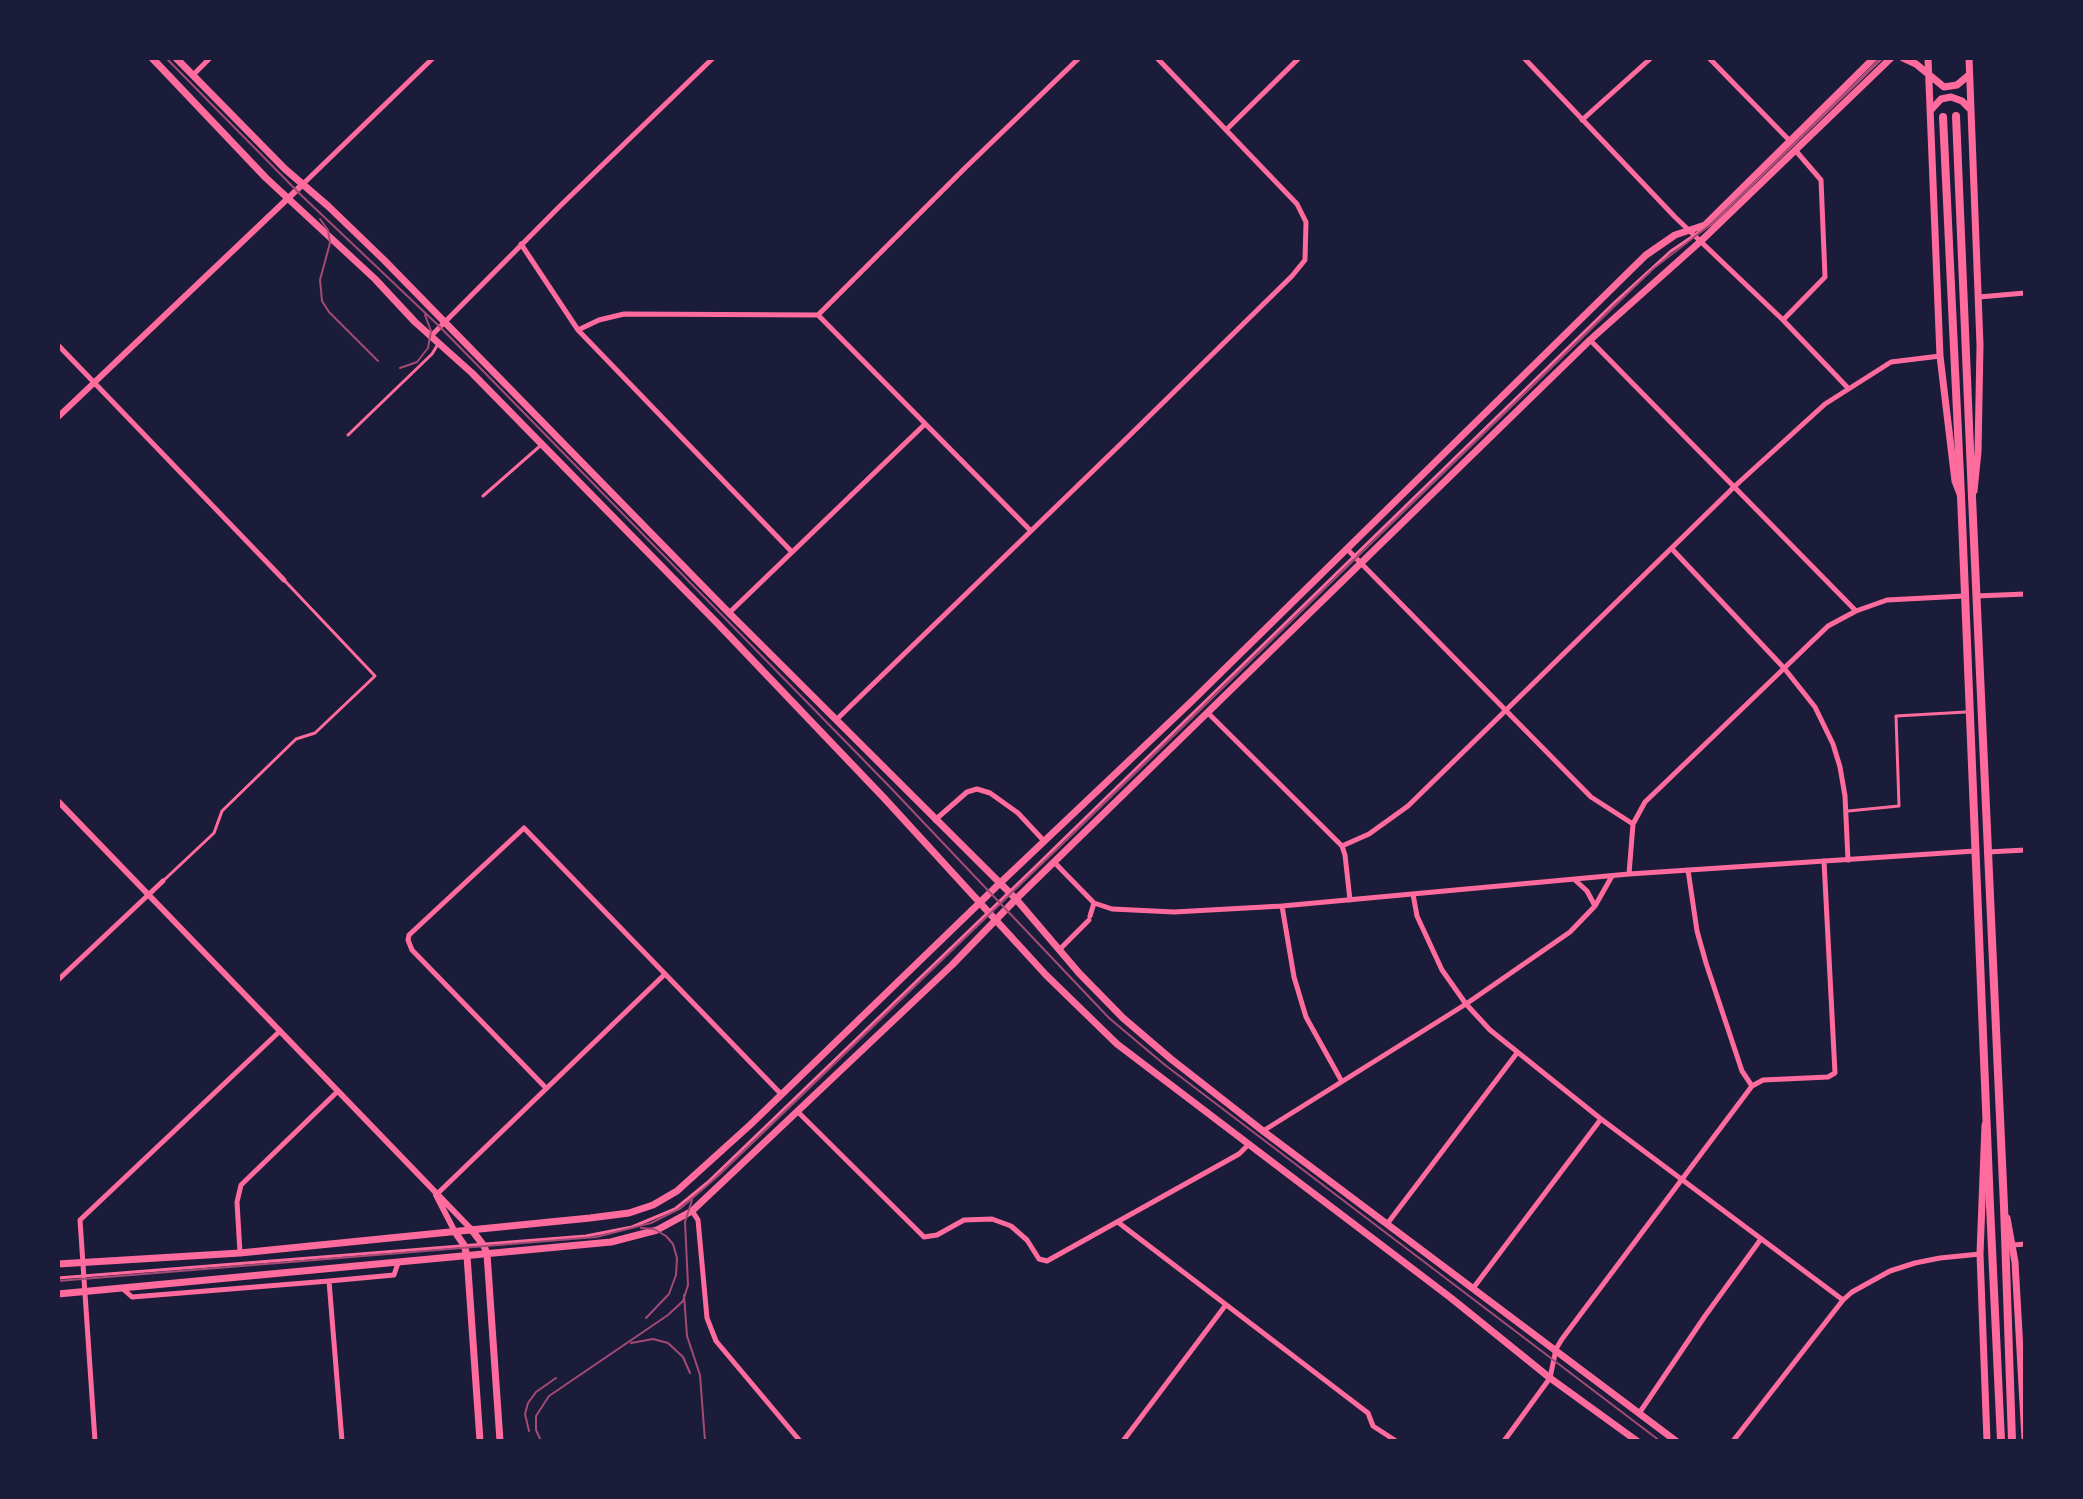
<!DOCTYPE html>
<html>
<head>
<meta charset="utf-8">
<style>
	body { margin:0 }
	#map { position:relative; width:2083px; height:1499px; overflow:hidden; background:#1b1b3a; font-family:Quicksand,sans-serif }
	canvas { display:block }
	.frame { position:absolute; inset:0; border:60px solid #1b1b3a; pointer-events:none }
</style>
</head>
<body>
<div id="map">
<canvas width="2083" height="1499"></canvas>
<div class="frame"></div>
</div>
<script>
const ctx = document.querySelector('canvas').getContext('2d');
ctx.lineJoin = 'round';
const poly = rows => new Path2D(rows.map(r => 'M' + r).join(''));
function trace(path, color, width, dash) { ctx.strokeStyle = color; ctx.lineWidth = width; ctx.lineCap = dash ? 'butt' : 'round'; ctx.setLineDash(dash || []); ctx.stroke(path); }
const service = poly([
	[348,435,432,354,438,344],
	[483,496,540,446],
	[1848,811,1899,806,1896,716,1966,712],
	[163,881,214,833,222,811,296,739,315,733,375,676,284,580],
	[58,1278,586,1236,632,1227,675,1209,707,1183,1032,870,1615,302,1671,251,1711,224,1882,58]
]);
const minor = poly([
	[1524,58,1675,217,1783,320,1848,388],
	[1709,58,1789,140],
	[193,75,210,58],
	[1582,120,1651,58],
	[1226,130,1299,58],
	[303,184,433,58],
	[521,244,578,330,792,552],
	[1979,297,2025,293],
	[818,315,964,169,1079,58],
	[1783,320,1825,277,1821,180,1796,151],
	[578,330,599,320,624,314,818,315,1030,530],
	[430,337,560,206,713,58],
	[1590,340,1856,611],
	[58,345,284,580],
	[1347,549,1591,797,1633,824],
	[1672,549,1784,668,1815,707,1833,744,1840,767,1845,796,1848,860],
	[1976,596,2025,594],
	[729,613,925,424],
	[1208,713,1342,846,1345,855,1350,900],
	[836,720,1131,434,1292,276,1305,260,1306,222,1297,204,1157,58],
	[935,820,967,792,977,789,990,793,1018,813,1044,841],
	[1342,846,1369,834,1408,806,1735,486,1825,404,1891,362,1940,356],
	[1988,852,2025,850],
	[1054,862,1094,903,1112,909,1174,912,1282,906,1629,874,1975,851],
	[1688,870,1697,931,1706,963,1742,1071,1752,1086],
	[1629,874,1633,824,1645,802,1828,626,1856,611,1887,600,1964,596],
	[1575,880,1587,891,1595,906],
	[1413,894,1417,916,1442,970,1466,1004,1490,1030,1601,1119,1843,1300],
	[1282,906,1294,977,1306,1017,1341,1080],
	[1090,916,1094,903],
	[1060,949,1089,920],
	[58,980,163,881],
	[546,1088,412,950,408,940,409,935,524,828,782,1095],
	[798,1112,924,1237,937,1235,964,1220,992,1219,1011,1226,1027,1240,1039,1259,1047,1261,1239,1154,1247,1146],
	[1263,1131,1466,1004,1570,932,1595,906,1612,876],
	[436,1195,665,974],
	[692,1211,698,1220,707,1318,716,1341,800,1441],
	[1119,1223,1368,1413,1373,1426,1396,1441],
	[1387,1224,1517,1053],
	[2013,1245,2025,1244],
	[240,1253,237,1202,241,1185,338,1091],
	[329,1281,342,1441],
	[1474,1287,1601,1119],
	[122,1288,132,1297,329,1281,394,1275,398,1263],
	[1640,1412,1705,1316,1761,1239],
	[95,1441,80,1220,280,1031],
	[1123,1441,1225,1306],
	[1504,1441,1550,1378,1556,1349,1562,1339,1752,1086,1763,1080,1828,1077,1835,1073,1824,861],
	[1733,1441,1843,1300,1852,1292,1890,1271,1915,1263,1940,1258,1980,1254]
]);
const tertiary = poly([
	[58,417,303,184],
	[58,801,471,1229],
	[436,1195,455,1232]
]);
const secondary = poly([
	[152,58,266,178,375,279,415,322,472,373,719,625,885,799,1046,975,1117,1044,1451,1298,1550,1378,1637,1441],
	[176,58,285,169,328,206,384,260,729,613,1016,899,1079,973,1123,1018,1171,1059,1263,1131,1676,1441],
	[1903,58,1916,64,1944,87,1957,85,1969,75],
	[1928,58,1940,356,1955,481,1960,494],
	[1969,58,1980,345,1978,452,1974,491],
	[1931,110,1941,99,1951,97,1962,101,1971,110],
	[1985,1125,1980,1254,1987,1441],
	[2007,1218,2015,1262,2025,1439],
	[471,1229,484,1246,487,1254,500,1441],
	[455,1232,464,1245,467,1256,480,1441],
	[58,1264,240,1253,590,1218,629,1213,653,1205,677,1191,750,1125,998,885,1191,702,1646,255,1675,235,1705,225,1874,58],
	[58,1294,611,1242,657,1230,692,1211,952,965,1016,899,1590,340,1702,240,1891,58]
]);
const primary = poly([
	[1961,496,1990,1206],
	[1972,497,2004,1206]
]);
const trunk = poly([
	[1956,116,1972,497],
	[1943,117,1961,496],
	[1990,1206,2001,1441],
	[2004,1206,2012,1441]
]);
const tram = poly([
	[166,58,301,195,440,327,888,785,1109,1018,1165,1065,1660,1441],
	[320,219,328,230,330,243,320,280,322,301,329,312,378,361],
	[400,368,417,362,428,348,431,331,425,315],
	[641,1228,654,1229,666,1236,673,1244,677,1258,676,1275,669,1294,646,1318],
	[58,1281,596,1237,651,1223,681,1208,719,1175,1084,823,1633,288,1654,268,1711,224,1882,58],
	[684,1295,687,1336,700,1375,705,1441],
	[631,1343,653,1339,668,1343,683,1357,690,1373],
	[529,1431,525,1414,528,1403,536,1392,556,1378],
	[541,1441,536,1430,536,1416,549,1396,668,1315,683,1301,688,1285,685,1222,692,1200]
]);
trace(service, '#ff6b9d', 3);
trace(minor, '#ff6b9d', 5);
trace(tertiary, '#ff6b9d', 6);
trace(secondary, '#ff6b9d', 7);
trace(primary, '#ff6b9d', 8);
trace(trunk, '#ff6b9d', 8);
trace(tram, '#a44b75', 2);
</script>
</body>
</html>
